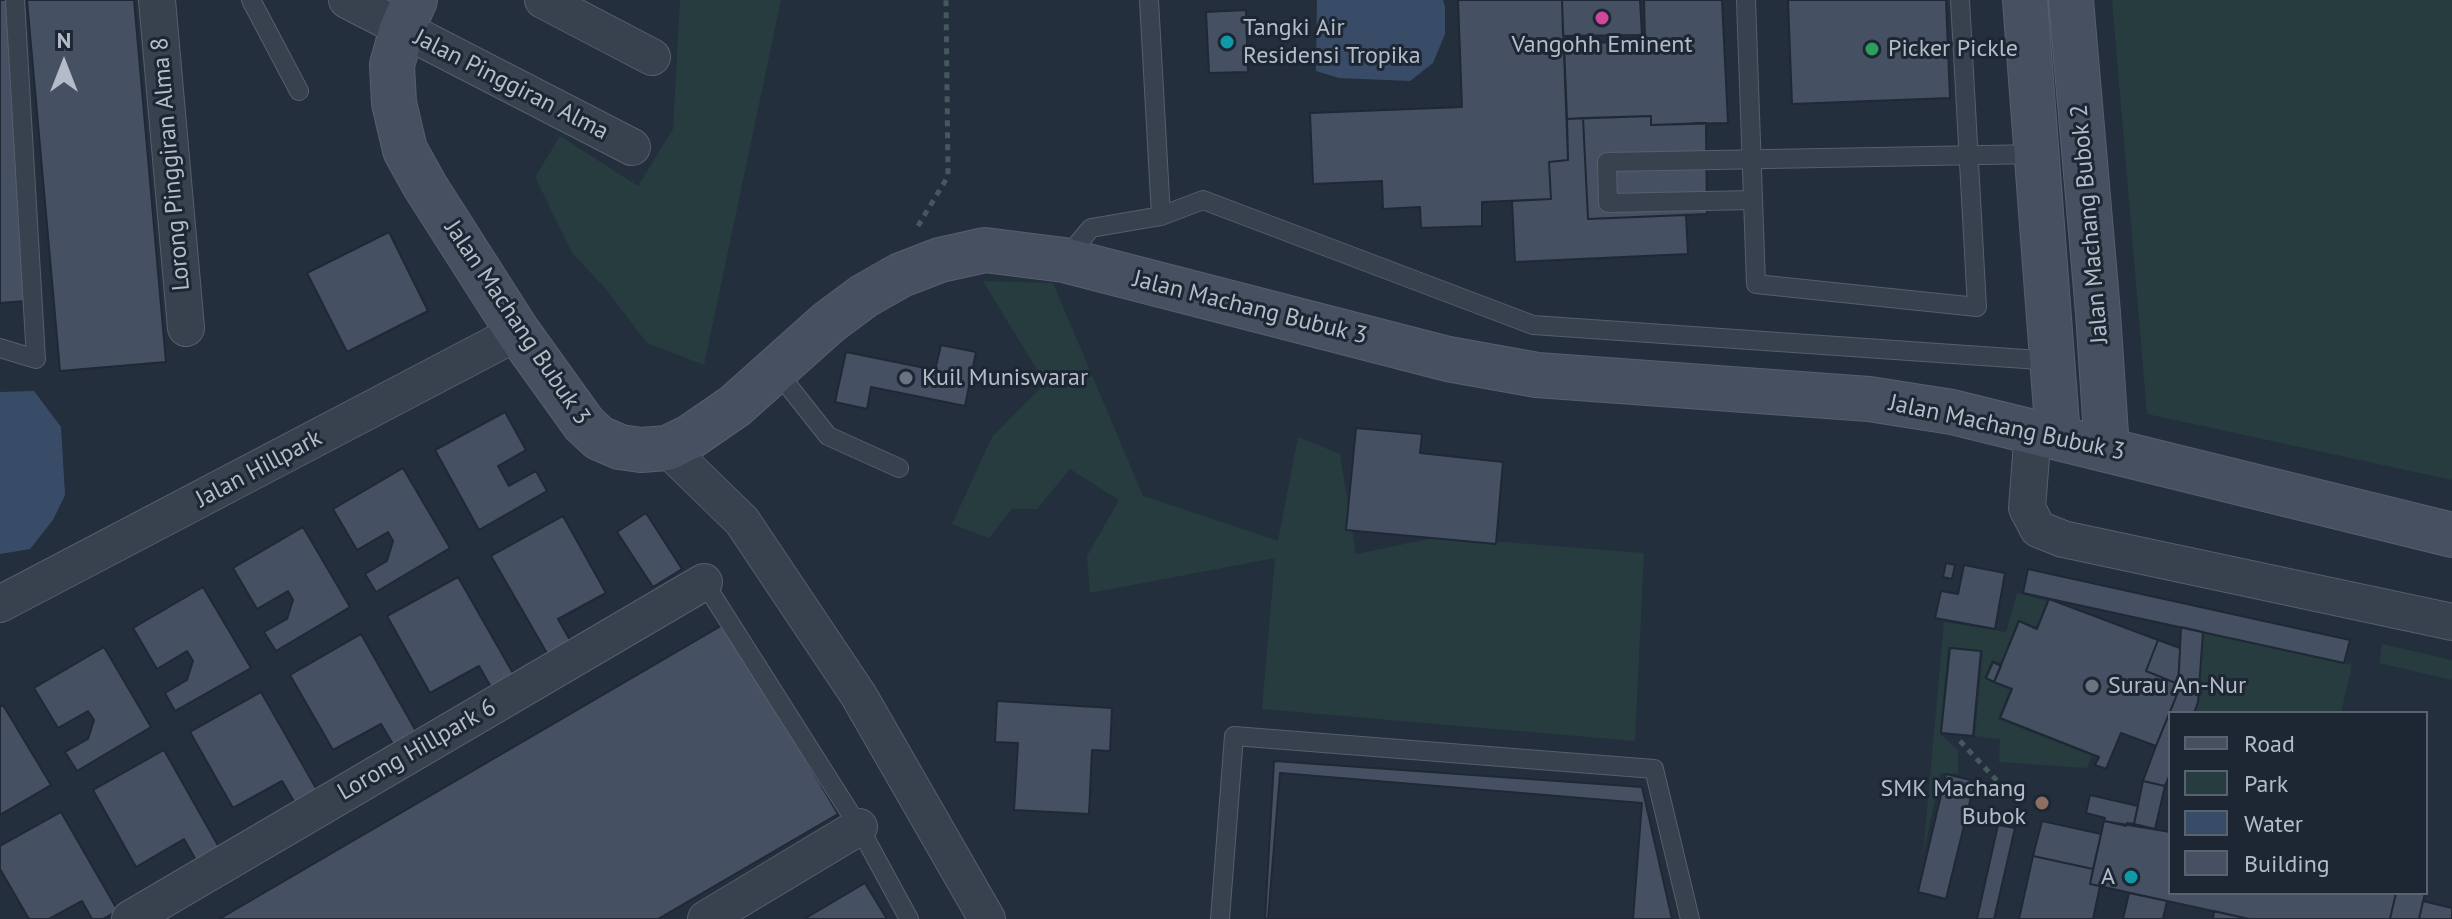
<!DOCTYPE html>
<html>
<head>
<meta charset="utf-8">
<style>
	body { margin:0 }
	#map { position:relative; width:2452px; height:919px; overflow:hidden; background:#242f3e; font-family:"PT Sans",sans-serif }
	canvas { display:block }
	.legend { position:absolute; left:2168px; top:711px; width:260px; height:184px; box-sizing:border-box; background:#1d2633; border:2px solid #59626f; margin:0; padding:10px 14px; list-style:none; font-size:24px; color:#b4bcc9 }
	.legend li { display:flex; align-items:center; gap:16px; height:40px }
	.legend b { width:40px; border:2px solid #59626f }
	.north { position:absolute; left:24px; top:24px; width:80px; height:80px; -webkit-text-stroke:6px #1d2633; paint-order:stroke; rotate:0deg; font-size:22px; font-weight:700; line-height:32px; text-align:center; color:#b4bcc9 }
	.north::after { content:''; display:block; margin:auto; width:28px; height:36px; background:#b4bcc9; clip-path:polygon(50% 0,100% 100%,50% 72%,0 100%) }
</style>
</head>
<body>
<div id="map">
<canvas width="2452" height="919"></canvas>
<ul class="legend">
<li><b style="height:10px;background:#465061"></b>Road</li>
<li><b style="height:22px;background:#263c3f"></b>Park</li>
<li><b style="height:22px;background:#394c67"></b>Water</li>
<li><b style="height:22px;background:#455162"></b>Building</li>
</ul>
<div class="north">N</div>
</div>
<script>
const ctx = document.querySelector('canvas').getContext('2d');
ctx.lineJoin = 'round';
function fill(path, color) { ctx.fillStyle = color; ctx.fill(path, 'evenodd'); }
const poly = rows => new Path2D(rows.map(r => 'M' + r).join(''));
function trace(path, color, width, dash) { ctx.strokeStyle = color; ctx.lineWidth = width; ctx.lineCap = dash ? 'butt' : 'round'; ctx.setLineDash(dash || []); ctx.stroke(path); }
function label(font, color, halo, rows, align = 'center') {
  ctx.font = font + ' "PT Sans",sans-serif'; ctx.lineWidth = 6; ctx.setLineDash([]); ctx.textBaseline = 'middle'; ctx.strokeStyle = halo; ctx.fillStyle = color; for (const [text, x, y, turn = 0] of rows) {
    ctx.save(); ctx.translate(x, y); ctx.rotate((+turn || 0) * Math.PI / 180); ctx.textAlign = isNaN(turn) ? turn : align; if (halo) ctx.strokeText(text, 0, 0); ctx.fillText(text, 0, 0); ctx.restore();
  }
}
const green = poly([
	[680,0,781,0,704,365,647,343,605,288,573,254,535,177,560,136,638,186,673,129],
	[2112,0,2452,0,2452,480,2147,414],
	[983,281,1053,283,1143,496,1278,541,1298,437,1340,454,1356,554,1439,537,1644,553,1635,741,1262,709,1275,558,1090,593,1087,556,1119,500,1070,469,1037,509,1012,509,989,538,952,524,992,437,1045,383],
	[2017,593,2047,601,2036,627,2018,620,2001,663,1992,660,1984,678,2010,690,1998,719,2092,756,2087,768,1999,762,2000,739,1975,736,1983,651,1948,647,1940,734,1958,750,1958,774,1941,773,1923,855,1944,622,2006,632],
	[2203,632,2352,665,2341,713,2194,713,2198,702],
	[2382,644,2452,660,2452,680,2379,663]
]);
const water = poly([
	[1317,0,1443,0,1445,7,1445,34,1433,63,1410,81,1339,78,1316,71],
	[34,391,61,427,65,495,53,520,30,549,0,554,0,392]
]);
const building = poly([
	[0,0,7,0,25,301,0,303,0,0],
	[27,0,134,0,166,362,60,371,27,0],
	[1458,0,1562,0,1568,160,1549,162,1551,199,1482,202,1482,226,1421,228,1420,207,1383,209,1382,181,1313,184,1310,113,1462,107,1458,0],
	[1562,0,1640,0,1642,35,1563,36,1562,0],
	[1644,0,1722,0,1728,123,1651,125,1651,116,1567,119,1564,44,1645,41,1644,0],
	[1788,0,1946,0,1950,98,1792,104,1788,0],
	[1246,10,1248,72,1209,73,1206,12,1246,10],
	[1651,116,1651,125,1706,123,1707,214,1588,219,1583,118,1651,116],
	[1583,118,1588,219,1686,215,1688,254,1515,262,1512,201,1551,199,1549,162,1568,160,1567,119,1583,118],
	[389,232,428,311,347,352,307,273,389,232],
	[941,345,976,352,965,406,871,387,867,409,835,402,846,352,935,370,941,345],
	[505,412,526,450,498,466,509,486,536,471,547,491,479,530,435,450,505,412],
	[1356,428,1422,434,1420,453,1503,462,1496,544,1346,530,1356,428],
	[403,468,450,548,376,592,365,574,387,561,393,541,388,532,357,550,333,509,403,468],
	[646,513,682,569,653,587,617,532,646,513],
	[563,516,606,593,558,619,571,642,548,655,491,556,563,516],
	[303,527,350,607,276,651,264,632,287,619,293,600,288,591,257,609,233,568,303,527],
	[1946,563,1955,565,1952,579,1943,577,1946,563],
	[1964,565,2005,573,1995,629,1935,618,1941,591,1958,594,1964,565],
	[2028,569,2350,640,2344,663,2023,593,2028,569],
	[458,577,514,675,492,689,479,666,430,693,387,616,458,577],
	[203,587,251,668,175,711,165,693,187,680,193,661,187,651,157,669,133,628,203,587],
	[2049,599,2158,640,2146,671,2178,684,2178,692,2156,746,2121,733,2106,769,2095,765,2099,757,2000,718,2012,689,1994,682,2019,621,2037,629,2049,599],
	[726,623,838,814,658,919,219,919,726,623],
	[2181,627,2203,632,2198,702,2194,713,2170,713,2170,774,2165,786,2143,781,2156,746,2178,692,2181,627],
	[361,634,417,733,394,746,381,724,333,750,290,675,361,634],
	[2158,640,2180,648,2178,684,2146,671,2158,640],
	[104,647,151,727,77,771,65,752,88,739,94,720,88,711,58,728,34,688,104,647],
	[1950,648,1981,651,1973,736,1941,733,1950,648],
	[1993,662,2001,666,1994,682,1986,678,1993,662],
	[261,692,317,790,295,803,282,781,233,808,190,732,261,692],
	[997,701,1112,708,1110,751,1092,750,1089,814,1014,810,1018,743,995,742,997,701],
	[3,705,51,785,0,815,0,707,3,705],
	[164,750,220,849,197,862,184,839,136,867,93,790,164,750],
	[1274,761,1642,787,1672,919,1265,919,1274,761],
	[1280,773,1642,803,1633,919,1268,919,1280,773],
	[1946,774,1975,781,1946,899,1918,892,1946,774],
	[2143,781,2165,786,2155,829,2134,824,2143,781],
	[2090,795,2138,806,2134,824,2127,823,2126,826,2109,822,2104,821,2105,818,2086,813,2090,795],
	[61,812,118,911,103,919,92,919,82,901,49,919,29,919,0,869,0,846,61,812],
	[2042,821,2101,834,2093,869,2033,856,2042,821],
	[2104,821,2170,832,2170,893,2396,893,2390,919,2249,919,2090,884,2104,821],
	[1998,825,2015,828,1994,919,1977,919,1998,825],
	[2033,856,2093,869,2090,884,2100,886,2093,919,2019,919,2033,856],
	[865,883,887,919,804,919,865,883],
	[2129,893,2167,901,2163,919,2123,919,2129,893],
	[2396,893,2425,893,2419,919,2390,919,2396,893],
	[2423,901,2452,908,2452,919,2419,919,2423,901],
	[2214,911,2249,919,2213,919,2214,911]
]);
const path = poly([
	[918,226,948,176,946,0],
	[1960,741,2001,785]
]);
const lane = poly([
	[251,0,299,91],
	[1149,0,1161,216],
	[1746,0,1756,284,1977,307,1960,0],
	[1753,200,1608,203,1607,162,2037,154],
	[1064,260,1091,228,1161,216,1203,200,1533,325,2054,361],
	[0,348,36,359,15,0],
	[775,369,828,436,899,468],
	[704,582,859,827,909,919],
	[1220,919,1234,736,1654,769,1690,919]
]);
const street = poly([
	[157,0,186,328],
	[347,0,632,147],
	[543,0,652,57],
	[2033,431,2027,508,2038,529,2063,539,2452,622],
	[667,448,742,521,859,696,987,919],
	[0,604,518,332],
	[130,919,704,582],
	[706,919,859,827]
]);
const secondary = poly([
	[415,0,402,29,392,65,394,103,405,150,425,186,518,332,584,424,599,438,620,447,641,450,667,448,690,437,735,406,829,322,864,296,901,275,940,260,985,250,1064,260,1448,359,1537,375,1869,399,1952,412,2452,535],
	[2025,0,2058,437],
	[2071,0,2098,313,2107,449]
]);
const markers = [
	[1602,18,8,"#d1479c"],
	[1227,42,8,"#0f9aa8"],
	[1872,49,8,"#2e9e5b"],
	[906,378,8,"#6b7280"],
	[2092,686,8,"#6b7280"],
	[2042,803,8,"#8d6e63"],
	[2131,877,8,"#0f9aa8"]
];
const poiNames = [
	["Tangki Air",1243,28],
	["Residensi Tropika",1243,56],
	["Vangohh Eminent",1602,45,"center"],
	["Picker Pickle",1888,49],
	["Kuil Muniswarar",922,378],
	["Surau An-Nur",2108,686],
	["SMK Machang",2026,789,"right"],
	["Bubok",2026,817,"right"],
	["A",2115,877,"right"]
];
const streetNames = [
	["Jalan Pinggiran Alma",511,85,27],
	["Lorong Pinggiran Alma 8",171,164,-95],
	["Jalan Machang Bubok 2",2090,224,-95],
	["Jalan Machang Bubuk 3",1250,308,14],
	["Jalan Machang Bubuk 3",517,323,56],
	["Jalan Machang Bubuk 3",2007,428,12],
	["Jalan Hillpark",259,469,-28],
	["Lorong Hillpark 6",417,750,-30]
];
fill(green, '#263c3f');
fill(water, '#394c67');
fill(building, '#455162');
trace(building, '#1f2835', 2);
trace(lane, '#565f6c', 20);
trace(street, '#565f6c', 38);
trace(secondary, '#565f6c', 46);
trace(path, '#44595c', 5, [6, 6]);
trace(lane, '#38414e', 18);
trace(street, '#38414e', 36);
trace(secondary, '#465061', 44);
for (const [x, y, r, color] of markers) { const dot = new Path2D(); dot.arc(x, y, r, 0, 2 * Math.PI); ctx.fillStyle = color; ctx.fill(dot); trace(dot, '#1d2633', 3); }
label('24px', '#b4bcc9', '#1d2633', poiNames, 'left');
label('24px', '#b4bcc9', '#1d2633', streetNames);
</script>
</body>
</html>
